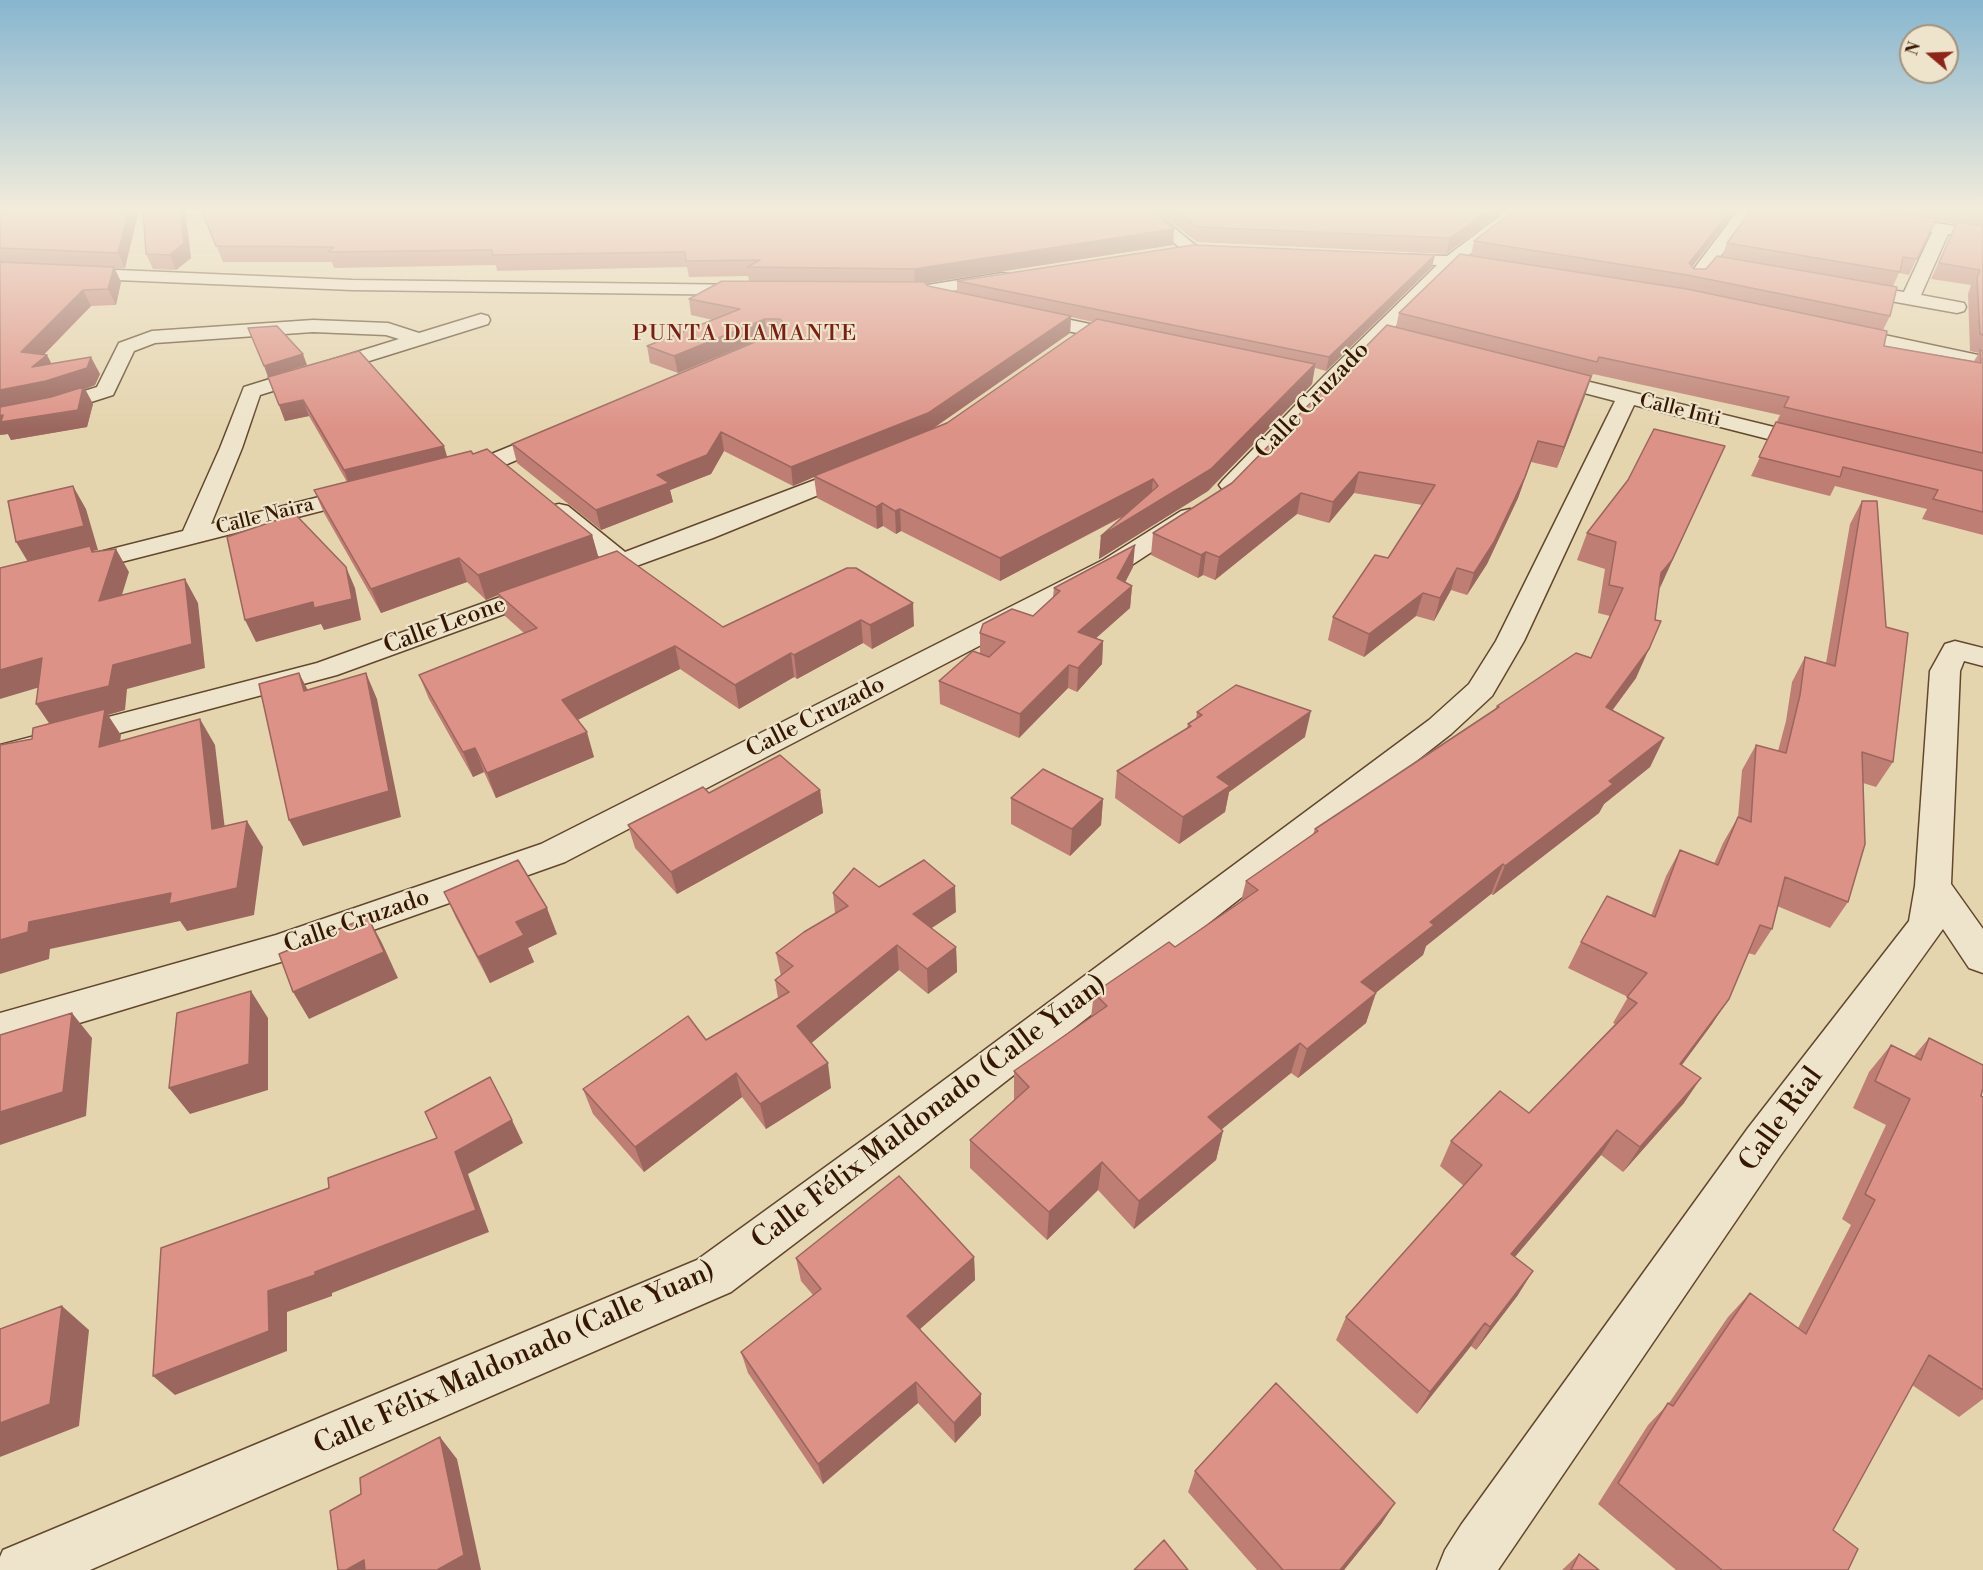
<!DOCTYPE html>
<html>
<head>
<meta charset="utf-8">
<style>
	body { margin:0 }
	#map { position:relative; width:1983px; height:1570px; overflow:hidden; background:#e5d5af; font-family:"Libre Bodoni",serif }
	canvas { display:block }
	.north { position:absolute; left:1899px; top:24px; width:60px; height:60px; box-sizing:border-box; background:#eee4cb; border:2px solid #a4927b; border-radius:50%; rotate:289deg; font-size:16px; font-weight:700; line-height:24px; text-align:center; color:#361802 }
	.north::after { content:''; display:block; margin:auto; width:21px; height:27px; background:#8f2418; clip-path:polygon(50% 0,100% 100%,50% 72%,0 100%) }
</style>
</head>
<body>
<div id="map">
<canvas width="1983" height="1570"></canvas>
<div class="north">N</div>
</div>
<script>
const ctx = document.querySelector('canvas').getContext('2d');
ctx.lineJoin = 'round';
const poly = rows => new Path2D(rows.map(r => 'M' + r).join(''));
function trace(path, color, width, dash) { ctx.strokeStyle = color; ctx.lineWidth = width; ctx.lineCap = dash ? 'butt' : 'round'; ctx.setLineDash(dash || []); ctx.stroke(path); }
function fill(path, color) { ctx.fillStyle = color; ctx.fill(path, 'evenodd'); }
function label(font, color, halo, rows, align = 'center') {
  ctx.font = font + ' "Libre Bodoni",serif'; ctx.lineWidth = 4.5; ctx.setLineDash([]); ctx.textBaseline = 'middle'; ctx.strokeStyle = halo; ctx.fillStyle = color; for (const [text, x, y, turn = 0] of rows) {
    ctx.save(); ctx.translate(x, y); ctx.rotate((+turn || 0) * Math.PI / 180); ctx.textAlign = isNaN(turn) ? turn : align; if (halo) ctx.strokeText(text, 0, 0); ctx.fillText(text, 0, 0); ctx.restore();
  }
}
const minor = poly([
	[1134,209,1151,209,1200,249,1198,253,1186,253,1134,209],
	[1509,209,1527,209,1465,258,1503,264,1506,268,1503,272,1497,273,1455,267,1338,384,1239,490,1231,492,1223,490,1219,485,1223,480,1324,376,1437,265,1390,263,1384,262,1382,258,1384,254,1447,256,1509,209],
	[1739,209,1755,209,1687,302,1675,302,1672,298,1675,294,1739,209],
	[1803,209,1841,209,1983,230,1983,240,1948,234,1921,295,1964,303,1966,307,1964,311,1957,313,1846,293,1843,289,1846,285,1852,284,1904,292,1932,232,1811,214,1803,209],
	[0,265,352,280,751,285,757,286,760,290,757,294,751,295,352,290,0,275,0,265],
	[1002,273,1008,274,1011,278,1008,282,915,297,895,297,889,296,886,292,889,288,895,287,915,287,1002,273],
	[1028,311,1128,332,1135,334,1138,338,1135,342,1128,344,1021,321,1019,317,1021,313,1028,311],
	[481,314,488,316,490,320,488,324,260,395,242,448,211,524,363,486,372,488,375,493,372,498,0,593,0,577,183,531,220,448,244,387,399,339,386,335,313,332,155,343,134,351,113,395,60,412,0,424,0,410,56,400,97,387,119,343,152,331,313,320,388,323,419,333,481,314],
	[1842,326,1983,356,1983,368,1835,336,1832,332,1835,328,1842,326],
	[1545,371,1823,439,1826,444,1823,449,1815,451,1634,405,1524,641,1492,696,1451,734,919,1149,731,1292,90,1570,0,1570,0,1557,3,1550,697,1260,889,1121,1429,720,1469,684,1496,641,1615,401,1538,381,1535,377,1538,373,1545,371],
	[555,428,563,430,566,435,563,440,505,465,457,477,449,475,445,470,449,465,489,455,555,428],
	[857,464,865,466,869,471,865,476,713,538,337,675,0,765,0,745,317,663,603,560,550,516,547,511,550,506,559,504,568,506,625,552,857,464],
	[1190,509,1199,511,1202,516,1199,521,1121,572,565,862,294,958,0,1047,0,1013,276,935,541,844,1103,560,1181,511,1190,509],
	[1955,641,1983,648,1983,666,1964,661,1960,671,1951,884,1983,929,1983,973,1969,968,1943,929,1780,1156,1498,1570,1437,1570,1445,1550,1461,1525,1748,1128,1909,921,1915,886,1930,671,1945,644,1955,641]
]);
const wall = poly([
	[0,209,139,209,125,268,114,268,121,282,116,305,91,306,43,355,51,364,100,374,95,385,85,389,93,404,87,427,11,440,8,434,0,435],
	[143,209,185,209,191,258,176,270,153,269,146,254],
	[201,209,1174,229,1173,245,925,283,928,286,957,292,957,281,1432,267,1326,371,1315,368,1312,384,1208,491,1099,559,1101,536,1124,516,1000,581,901,531,896,534,883,526,877,529,817,498,814,477,793,486,724,451,711,474,670,490,673,502,601,530,517,463,512,444,769,336,678,373,650,363,647,346,713,320,691,315,689,299,749,281,748,276,689,277,687,267,497,271,496,265,334,268,332,262,223,262],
	[1071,317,1093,322,947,423,931,430,1070,333],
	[1154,209,1506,209,1446,254,1197,242],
	[1516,209,1737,209,1692,267,1694,269,1706,269,1722,257,1727,243,1752,209,1983,209,1983,535,1922,519,1927,509,1835,486,1830,496,1751,476,1780,415,1593,374,1557,468,1531,462,1518,498,1487,564,1467,595,1451,590,1434,621,1416,616,1364,657,1328,640,1333,617,1388,558,1422,505,1354,493,1329,523,1297,514,1215,580,1203,575,1198,578,1151,555,1153,533,1232,483,1396,327,1399,313,1471,256,1474,241],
	[1935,221,1956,224,1931,279,1971,285,1968,294,1970,351,1979,353,1974,361,1884,346,1883,330,1890,316,1893,286,1899,273,1909,275],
	[268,377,447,457,592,535,598,557,723,627,847,568,914,626,872,649,863,643,797,679,794,677,739,709,680,669,578,720,594,757,496,798,484,772,473,777,429,699,419,675,524,633,505,616,498,595,486,600,467,582,381,613,324,513,314,490,347,482,309,416,285,421],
	[1725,446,1659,588,1636,678,1612,711,1664,738,1650,767,1604,804,1599,813,1493,895,1491,894,1426,946,1423,955,1375,993,1366,1023,1298,1078,1291,1073,1221,1130,1223,1131,1216,1160,1134,1229,1098,1190,1047,1240,970,1168,970,1140,1014,1101,1014,1071,1091,1017,1094,993,1175,947,1241,901,1246,881,1313,834,1315,829,1495,709,1497,706,1591,658,1610,616,1598,613,1605,569,1577,560,1587,533],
	[1862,501,1893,762,1876,787,1863,783,1848,902,1830,928,1777,906,1772,929,1755,955,1748,953,1712,1024,1682,1065,1684,1103,1623,1172,1601,1155,1515,1257,1518,1295,1476,1350,1471,1346,1417,1414,1336,1340,1346,1317,1464,1186,1440,1166,1451,1141,1529,1113,1615,1024,1613,1023,1628,997,1568,968,1581,942,1651,916,1666,876,1680,850,1714,864,1723,843,1738,817,1742,770,1756,745,1778,751,1786,721,1792,682,1805,657,1826,663,1850,524],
	[1133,567,1125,582,1132,586,1130,608,1096,638,1103,641,1102,664,1077,692,1068,688,1019,738,940,704,939,681,980,654,980,633,1033,616,1053,597,1054,588],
	[1197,712,1305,737,1229,792,1225,812,1179,844,1115,798,1117,771,1187,728,1188,724,1196,719],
	[820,790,823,813,677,894,635,848,628,825,709,793],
	[1011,798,1103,799,1101,825,1070,856,1011,824],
	[879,887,956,912,931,928,956,947,957,972,928,994,899,970,811,1043,831,1088,766,1129,742,1097,644,1172,593,1114,583,1089,706,1040,778,998,775,980,781,976,776,953,835,913,833,893],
	[444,892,557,934,528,948,534,962,490,983,456,918],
	[1929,1038,1981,1096,1983,1097,1983,1399,1959,1417,1912,1385,1833,1530,1848,1570,1676,1570,1598,1504,1648,1425,1669,1403,1728,1317,1750,1293,1798,1328,1851,1225,1842,1219,1886,1125,1853,1108,1869,1072,1891,1045,1913,1057],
	[974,1257,975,1280,920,1329,981,1415,955,1443,918,1403,823,1484,748,1373,741,1352,813,1295,801,1281,796,1258],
	[1195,1471,1382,1523,1344,1570,1257,1570,1188,1492],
	[1579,1554,1599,1570,1562,1570]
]);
const shadedWall = poly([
	[129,209,139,209,125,268,118,253],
	[180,209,185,209,191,258,176,270,170,255],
	[1490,209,1506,209,1446,254,1450,238],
	[1732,209,1737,209,1686,275,1689,263],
	[1174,229,1173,245,915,285,914,269],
	[1435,255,1432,267,1326,371,1329,357],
	[114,267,121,282,116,305,108,289],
	[83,290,91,306,30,369,21,352],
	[1071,316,1070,333,929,431,814,476,814,477,793,486,791,467],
	[765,319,767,336,678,373,674,356],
	[303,354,307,365,268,377,264,366],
	[47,355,56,372,91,357,100,374,95,385,85,389,93,404,87,427,11,440,8,434,0,435,0,390,32,367],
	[1315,364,1312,384,1208,491,1099,559,1101,536],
	[1591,376,1585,396,1557,468,1564,447],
	[303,400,309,416,285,421,279,405],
	[721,432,724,451,711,474,670,490,673,502,601,530,596,510,657,475],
	[1538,441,1518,498,1487,564,1467,595,1474,573],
	[444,446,449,463,350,487,344,470],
	[1725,446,1713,471,1660,588,1661,573],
	[1359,472,1354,493,1329,523,1333,502],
	[1153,479,1151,501,1000,581,1000,558],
	[73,486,86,509,98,550,93,551,103,569,31,567,16,542],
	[1301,493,1297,514,1215,580,1219,557],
	[882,503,883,526,877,529,876,507],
	[900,509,901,531,896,534,895,511],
	[592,535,599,559,497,593,498,595,486,600,478,575],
	[1135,545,1133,567,1116,600,1132,586,1130,608,1077,655,1078,632,1117,578],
	[116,549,129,572,113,624,99,601],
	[1206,552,1203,575,1198,578,1201,555],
	[459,558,467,582,381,613,371,589],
	[346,567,355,588,361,620,324,630,321,624,256,642,245,620],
	[1457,568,1451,590,1434,621,1440,598],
	[185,579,198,603,205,668,127,689,125,710,108,715,121,735,116,773,53,729,36,704,113,665],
	[1423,593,1416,616,1364,657,1369,634],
	[913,603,914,626,872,649,870,625],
	[861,620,863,643,797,679,794,655],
	[1103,641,1102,664,1077,692,1078,668],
	[675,646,680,669,569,724,562,700],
	[1649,649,1636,678,1593,736,1606,707],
	[791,653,794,677,739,709,735,685],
	[42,658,57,682,0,699,0,670],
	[1069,665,1068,688,1019,738,1020,714],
	[299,673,312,698,304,691],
	[366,673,377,699,401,817,303,846,289,820],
	[1311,711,1305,737,1229,792,1225,812,1179,844,1183,817,1217,777],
	[200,719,215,745,228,855,212,829],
	[587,732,594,757,496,798,487,773],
	[1664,738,1650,767,1604,804,1599,813,1493,895,1505,866,1609,781],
	[475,748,484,772,473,777,463,752],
	[820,790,823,813,677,894,671,872],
	[1103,799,1101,825,1070,856,1072,829],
	[247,821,263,847,254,915,187,931,180,921,50,949,49,959,0,974,0,940,29,922],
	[1503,864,1491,894,1426,946,1423,955,1352,1012,1361,982,1430,922],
	[955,886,956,912,915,939,913,914],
	[547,908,557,934,528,948,534,962,490,983,478,957,516,922],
	[368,917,382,943,398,978,309,1019,293,992],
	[897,945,899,970,802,1051,797,1026],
	[956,947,957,972,928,994,927,969],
	[251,991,268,1018,268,1090,190,1114,169,1088],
	[1376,993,1366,1023,1298,1078,1307,1049],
	[1729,999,1712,1024,1664,1089,1680,1064],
	[72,1013,92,1038,86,1116,0,1145,0,1112],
	[1300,1043,1291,1073,1201,1146,1208,1117],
	[828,1063,831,1088,766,1129,760,1104],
	[736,1073,742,1097,644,1172,635,1147],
	[1701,1078,1684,1103,1623,1172,1640,1147],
	[512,1120,523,1143,468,1174,489,1232,332,1293,332,1296,287,1312,287,1351,175,1395,153,1376,268,1291,315,1272,455,1152],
	[1617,1130,1601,1155,1497,1278,1511,1254],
	[1223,1131,1216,1160,1134,1229,1139,1201],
	[1102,1162,1098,1190,1047,1240,1049,1212],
	[974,1257,975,1280,910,1338,907,1316],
	[1533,1271,1518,1295,1476,1350,1490,1327],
	[62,1306,89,1330,79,1426,0,1457,0,1423],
	[1485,1323,1471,1346,1417,1414,1430,1392],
	[916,1382,918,1403,823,1484,818,1464],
	[981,1394,981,1415,955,1443,954,1423],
	[440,1437,457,1459,481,1570,437,1570],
	[1395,1503,1382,1523,1344,1570,1340,1570],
	[364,1560,375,1570,346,1570]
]);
const building = poly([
	[0,209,129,209,118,253,0,248,0,213,5,211,0,210,0,209],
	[143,209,180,209,184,243,170,255,146,254,143,209],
	[201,209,1149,209,1174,229,914,269,747,267,760,260,686,261,685,252,493,255,492,250,328,252,334,247,216,246,201,209],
	[1175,209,1490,209,1450,238,1198,227,1175,209],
	[1516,209,1732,209,1689,263,1694,269,1706,269,1717,256,1897,287,1890,316,1687,275,1474,241,1516,209],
	[1752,209,1866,209,1936,219,1917,259,1903,257,1900,272,1727,243,1752,209],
	[1959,209,1983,209,1983,212,1959,209],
	[1957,222,1983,226,1983,335,1980,334,1977,278,1980,270,1939,263,1957,222],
	[1193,245,1435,255,1329,357,957,281,1193,245],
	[1460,254,1687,289,1887,331,1884,346,1981,363,1980,350,1983,351,1983,453,1784,407,1789,397,1599,357,1597,362,1399,313,1460,254],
	[0,262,114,267,108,289,83,290,21,352,47,355,32,367,91,357,87,368,46,381,0,390,0,262],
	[722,281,924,282,928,286,1071,316,928,413,791,467,721,432,707,455,657,475,669,483,596,510,512,444,781,331,785,325,780,319,765,319,674,356,647,346,740,309,689,299,722,281],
	[1097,319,1315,364,1211,469,1101,536,1158,486,1153,479,1000,558,900,509,895,511,882,503,876,507,814,476,947,423,1097,319],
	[1387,325,1591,376,1564,447,1538,441,1525,477,1494,542,1474,573,1457,568,1440,598,1423,593,1369,634,1333,617,1375,555,1388,558,1435,485,1359,472,1333,502,1301,493,1219,557,1206,552,1201,555,1153,533,1232,483,1387,325],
	[277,326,303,354,264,366,248,328,277,326],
	[359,351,444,446,344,470,303,400,279,405,268,377,359,351],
	[83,387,78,410,1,422,3,415,0,416,0,407,51,397,83,387],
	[1776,422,1983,471,1983,512,1933,499,1938,490,1843,467,1840,477,1759,457,1776,422],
	[1654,429,1725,446,1672,560,1661,573,1655,620,1661,621,1649,649,1606,707,1664,738,1609,781,1613,784,1505,866,1503,864,1430,922,1434,925,1361,982,1376,993,1307,1049,1300,1043,1208,1117,1223,1131,1139,1201,1102,1162,1049,1212,970,1140,1029,1087,1014,1071,1107,1006,1094,993,1169,942,1175,947,1258,890,1246,881,1318,831,1315,829,1499,707,1497,706,1576,653,1591,658,1623,588,1609,585,1616,542,1587,533,1628,480,1654,429],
	[487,449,592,535,478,575,459,558,371,589,314,490,471,451,473,454,487,449],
	[73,486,84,526,16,542,8,501,73,486],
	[1862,501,1877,501,1886,627,1908,633,1893,762,1862,752,1865,844,1848,902,1785,877,1772,929,1760,925,1729,999,1680,1064,1701,1078,1640,1147,1617,1130,1511,1254,1533,1271,1490,1327,1485,1323,1430,1392,1346,1317,1482,1165,1451,1141,1500,1091,1529,1113,1637,1003,1627,997,1647,973,1581,942,1607,896,1655,917,1680,850,1718,865,1738,817,1751,822,1756,745,1786,753,1800,695,1805,657,1835,666,1862,501],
	[295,514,346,567,352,599,314,608,313,602,245,620,227,537,295,514],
	[1135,545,1117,578,1132,586,1078,632,1103,641,1078,668,1069,665,1020,714,939,681,973,651,989,657,1005,642,980,633,983,624,1012,609,1033,616,1060,591,1054,588,1135,545],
	[90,546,92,552,116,549,99,601,185,579,192,644,113,665,109,686,36,704,42,658,0,670,0,568,90,546],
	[617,551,723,627,847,568,856,568,913,603,870,625,861,620,794,655,791,653,735,685,675,646,562,700,587,732,487,773,475,748,463,752,419,675,537,628,497,593,617,551],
	[299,673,304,691,366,673,389,791,289,820,259,684,299,673],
	[1236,685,1311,711,1217,777,1230,786,1183,817,1117,771,1191,726,1188,724,1202,715,1197,712,1236,685],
	[105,709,99,747,200,719,212,829,247,821,237,888,169,904,171,893,29,922,28,932,0,940,0,745,32,739,33,728,105,709],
	[780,755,820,790,671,872,628,825,703,787,709,793,780,755],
	[1043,769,1103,799,1072,829,1011,798,1043,769],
	[518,860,547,908,516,922,524,935,478,957,444,892,518,860],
	[924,860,955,886,913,914,956,947,927,969,897,945,797,1026,828,1063,760,1104,736,1073,635,1147,583,1089,688,1016,706,1040,789,992,775,980,793,966,776,953,804,932,848,906,833,893,854,868,879,887,924,860],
	[368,917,384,952,293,992,279,954,368,917],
	[251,991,249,1064,169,1088,177,1013,251,991],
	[72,1013,63,1092,0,1112,0,1035,72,1013],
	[1929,1038,1983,1065,1983,1088,1981,1096,1983,1097,1983,1390,1929,1355,1833,1530,1858,1549,1848,1570,1722,1570,1618,1483,1668,1403,1673,1406,1750,1293,1806,1334,1875,1200,1865,1194,1910,1099,1875,1081,1891,1045,1921,1060,1929,1038],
	[490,1077,512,1120,455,1152,476,1210,315,1272,315,1275,268,1291,269,1331,153,1376,161,1248,329,1188,328,1178,437,1138,425,1112,490,1077],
	[899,1176,974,1257,907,1316,981,1394,954,1423,916,1382,818,1464,741,1352,821,1289,796,1258,899,1176],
	[62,1306,50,1404,0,1423,0,1329,62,1306],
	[1276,1383,1395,1503,1340,1570,1283,1570,1195,1471,1276,1383],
	[440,1437,464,1555,437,1570,365,1570,364,1560,346,1570,338,1570,330,1511,361,1494,360,1478,440,1437],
	[1164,1540,1188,1570,1134,1570,1164,1540],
	[1579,1554,1599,1570,1571,1570,1579,1554]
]);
const farStreetnames = [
	["Calle Inti",1680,411,14],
	["Calle Naira",265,517,-14]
];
const farNeighbourhoodnames = [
	["PUNTA DIAMANTE",745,335]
];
const streetNames = [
	["Calle Cruzado",1313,401,-46],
	["Calle Leone",445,626,-20],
	["Calle Cruzado",816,718,-27],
	["Calle Cruzado",357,922,-19]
];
const nearStreetnames = [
	["Calle Félix Maldonado (Calle Yuan)",930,1113,-37],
	["Calle Rial",1782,1120,-54],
	["Calle Félix Maldonado (Calle Yuan)",515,1359,-24]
];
trace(minor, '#62472d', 3);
fill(minor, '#eee4cb');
fill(wall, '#be7e74');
fill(shadedWall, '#9b665e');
fill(building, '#dd9287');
trace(building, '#9b665e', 1.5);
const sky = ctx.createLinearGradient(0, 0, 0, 429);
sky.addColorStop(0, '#87b6d0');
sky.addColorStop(0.49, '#f3ecdb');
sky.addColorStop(1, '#f3ecdb00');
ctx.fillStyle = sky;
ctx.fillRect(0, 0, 1983, 429);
label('20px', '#361802', '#eee4cb', farStreetnames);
ctx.letterSpacing = '1.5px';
label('22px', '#7a1f14', '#eee4cb', farNeighbourhoodnames);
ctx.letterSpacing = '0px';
label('24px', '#361802', '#eee4cb', streetNames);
label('28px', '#361802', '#eee4cb', nearStreetnames);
</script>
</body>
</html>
